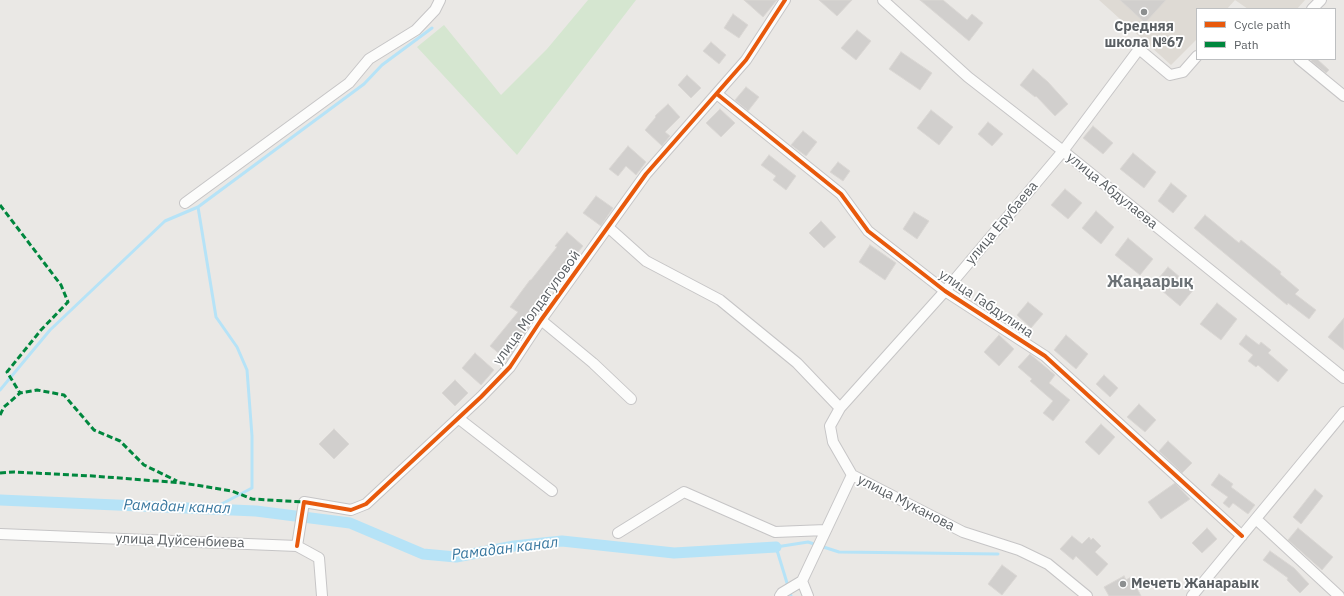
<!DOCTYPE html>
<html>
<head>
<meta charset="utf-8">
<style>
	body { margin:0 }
	#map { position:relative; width:1344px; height:596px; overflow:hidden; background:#eae8e5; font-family:"IBM Plex Sans",sans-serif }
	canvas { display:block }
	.legend { position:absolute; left:1196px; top:8px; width:140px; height:52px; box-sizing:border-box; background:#fff; border:1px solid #bdbfc1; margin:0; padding:5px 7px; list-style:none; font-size:12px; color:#5a5f63 }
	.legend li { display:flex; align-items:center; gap:8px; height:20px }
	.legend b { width:20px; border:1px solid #bdbfc1 }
</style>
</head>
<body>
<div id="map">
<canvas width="1344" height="596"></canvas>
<ul class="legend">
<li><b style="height:5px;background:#e8590c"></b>Cycle path</li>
<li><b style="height:5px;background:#00873e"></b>Path</li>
</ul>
</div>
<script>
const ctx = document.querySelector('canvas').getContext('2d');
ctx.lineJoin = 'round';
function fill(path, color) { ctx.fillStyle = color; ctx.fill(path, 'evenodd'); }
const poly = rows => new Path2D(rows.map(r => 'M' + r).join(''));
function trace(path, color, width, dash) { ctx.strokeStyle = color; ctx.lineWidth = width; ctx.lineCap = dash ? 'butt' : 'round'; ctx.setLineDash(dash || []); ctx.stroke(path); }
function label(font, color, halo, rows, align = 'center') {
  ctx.font = font + ' "IBM Plex Sans",sans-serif'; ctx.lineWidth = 3.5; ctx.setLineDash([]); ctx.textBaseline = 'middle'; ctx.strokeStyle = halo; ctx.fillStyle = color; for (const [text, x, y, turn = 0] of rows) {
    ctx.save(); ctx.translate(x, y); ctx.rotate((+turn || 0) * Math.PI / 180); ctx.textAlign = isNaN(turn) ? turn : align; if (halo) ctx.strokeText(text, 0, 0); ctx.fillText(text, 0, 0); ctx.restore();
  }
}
const education = poly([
	[1099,0,1305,0,1297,9,1248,9,1235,0,1227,9,1197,9,1197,39,1171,65]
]);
const green = poly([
	[588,0,636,0,517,155,417,47,444,25,501,95,547,49]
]);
const stream = poly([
	[0,390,50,330,165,221,198,207],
	[212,509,252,488,252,436,247,370,237,347,216,317,198,207,364,84,382,65,432,28],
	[791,596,776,547,808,542,839,552,998,554]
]);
const canal = poly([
	[0,500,256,511,350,523,423,554,456,557,514,546,562,541,674,553,776,547]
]);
const building = poly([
	[744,0,777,0,763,17,744,0],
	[819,0,852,0,837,16,819,0],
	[920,0,943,0,967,20,972,14,983,23,969,41,920,0],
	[1120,0,1166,0,1145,23,1120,0],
	[733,14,748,25,739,38,724,28,733,14],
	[857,30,871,41,856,60,841,48,857,30],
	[711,42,726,55,719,64,703,51,711,42],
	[901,52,932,73,920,90,889,69,901,52],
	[1313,59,1317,59,1329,70,1326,73,1311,61,1313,59],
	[1033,69,1048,82,1068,104,1055,116,1036,96,1035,97,1020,85,1033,69],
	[687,75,701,88,691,98,678,85,687,75],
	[746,87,759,97,748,111,735,100,746,87],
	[668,104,680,117,665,132,670,136,662,146,645,130,656,117,655,116,668,104],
	[720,109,735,123,721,137,706,123,720,109],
	[931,110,953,127,939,145,917,128,931,110],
	[988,122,1003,134,992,146,978,134,988,122],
	[1093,126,1113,143,1103,154,1083,138,1093,126],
	[803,131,817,142,806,156,791,145,803,131],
	[628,146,646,162,636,175,626,166,618,176,609,169,628,146],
	[1133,153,1156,172,1144,188,1120,169,1133,153],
	[769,155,796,176,786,190,773,180,776,176,761,165,769,155],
	[838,162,850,171,843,181,830,172,838,162],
	[1171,183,1187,196,1173,213,1158,201,1171,183],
	[1065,189,1082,203,1068,219,1051,205,1065,189],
	[596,196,613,208,601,226,583,213,596,196],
	[1096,211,1114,227,1101,244,1082,228,1096,211],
	[914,212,929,221,917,239,903,229,914,212],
	[1205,215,1239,243,1241,240,1281,272,1280,274,1299,290,1295,294,1316,310,1309,319,1288,303,1287,305,1194,228,1205,215],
	[821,221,836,237,824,248,809,233,821,221],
	[567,232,583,246,546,291,551,295,507,360,490,346,518,312,510,307,530,280,531,280,557,247,555,246,567,232],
	[1128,238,1153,259,1140,275,1115,255,1128,238],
	[870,245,896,263,885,280,859,262,870,245],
	[1168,267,1194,289,1180,306,1154,284,1168,267],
	[1028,302,1043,314,1031,328,1017,315,1028,302],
	[1217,303,1237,319,1221,340,1200,324,1217,303],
	[1344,318,1344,350,1328,337,1344,318],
	[999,335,1014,349,999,366,984,352,999,335],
	[1066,335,1088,354,1076,369,1054,350,1066,335],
	[1246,335,1259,345,1261,342,1271,350,1268,353,1288,370,1278,382,1258,365,1256,367,1248,361,1253,355,1239,344,1246,335],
	[475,353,494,370,481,385,462,368,475,353],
	[1030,354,1055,375,1049,383,1070,400,1053,421,1043,413,1053,401,1030,381,1032,379,1018,367,1030,354],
	[1104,375,1118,388,1110,397,1096,384,1104,375],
	[455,380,468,393,455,406,442,393,455,380],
	[1139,404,1156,420,1145,432,1127,417,1139,404],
	[1101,424,1115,437,1099,455,1085,442,1101,424],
	[334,429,349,444,334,459,319,444,334,429],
	[1168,441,1192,463,1182,473,1159,451,1168,441],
	[1219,474,1233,484,1231,487,1255,505,1248,514,1233,503,1229,508,1223,503,1228,497,1211,485,1219,474],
	[1175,483,1190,499,1161,519,1148,502,1175,483],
	[1315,489,1323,496,1301,524,1293,517,1315,489],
	[1207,528,1217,539,1202,553,1192,543,1207,528],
	[1298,528,1333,557,1322,570,1288,540,1298,528],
	[1072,536,1082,544,1089,537,1091,540,1093,538,1101,546,1095,552,1108,564,1097,576,1076,556,1073,560,1060,549,1072,536],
	[1270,551,1294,568,1309,584,1300,593,1287,580,1288,578,1263,560,1270,551],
	[1002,565,1017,576,1002,595,988,584,1002,565],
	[1124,576,1126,580,1131,577,1141,596,1109,596,1104,587,1124,576]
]);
const minor = poly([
	[883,0,968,77,1063,151,1344,378],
	[1312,9,1321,0],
	[1299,59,1344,96],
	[717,94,841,194,868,231,945,291,1045,356,1242,536],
	[185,203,349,83,369,59,416,30,435,10,440,0],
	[608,227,646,261,720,300,797,363,840,408],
	[541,320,593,363,631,399],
	[458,418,552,491],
	[852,475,833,442,830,426,840,408,945,291,1063,151,1139,49,1170,75,1183,72,1197,56],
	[1256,519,1339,596],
	[618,533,684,492,775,532,826,530],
	[0,534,297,546,319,558,322,596],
	[297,546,304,502,351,510,366,504,481,397,510,367,541,320,646,174,746,60,785,0],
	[802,581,808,596],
	[780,596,782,593,802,581,852,475,963,532,1019,550,1048,564,1087,596],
	[1192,596,1344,412]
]);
const quiet = poly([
	[0,205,61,285,68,302,41,330,7,372,20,393],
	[0,415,4,407,20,393,37,390,64,395,94,430,120,441,144,465,177,481],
	[0,473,14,472,93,476,183,483,232,491,252,499,304,502]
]);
const cycleway = poly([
	[717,94,841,194,868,231,945,291,1045,356,1242,536],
	[297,546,304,502,351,510,366,504,481,397,510,367,541,320,646,174,746,60,785,0]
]);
const markers = [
	[1144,12,4,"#8c8f90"],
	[1123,584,4,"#8c8f90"]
];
const poiNames = [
	["Средняя",1144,27],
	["школа №67",1144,43],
	["Мечеть Жанараык",1131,584,"left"]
];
const streetNames = [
	["улица Абдулаева",1112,191,39],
	["улица Ерубаева",1002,223,-50],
	["улица Габдулина",986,304,34],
	["улица Молдагуловой",537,308,-54],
	["улица Муканова",906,503,27],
	["улица Дуйсенбиева",180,541,2]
];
const waterNames = [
	["Рамадан канал",177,507,2],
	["Рамадан канал",505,549,-7]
];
const quarterNames = [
	["Жаңаарық",1150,282]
];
fill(education, '#dedad4');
fill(green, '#d5e6d0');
trace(stream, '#b6e3f7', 3);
trace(canal, '#b6e3f7', 11);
fill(building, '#d1cfcd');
trace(building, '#dad7d4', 1);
trace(minor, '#c6c5c6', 12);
trace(minor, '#fcfcfb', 10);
trace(quiet, '#00873e', 3, [6, 3]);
trace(cycleway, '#e8590c', 4);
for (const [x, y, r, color] of markers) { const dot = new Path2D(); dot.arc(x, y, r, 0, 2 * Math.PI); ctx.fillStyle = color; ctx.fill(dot); trace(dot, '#fff', 1.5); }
label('bold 14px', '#5a5f63', '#fff', poiNames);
label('14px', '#5a5f63', '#fff', streetNames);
label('italic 15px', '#38779f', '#fff', waterNames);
label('bold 16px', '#6b7175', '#fff', quarterNames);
</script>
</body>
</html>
